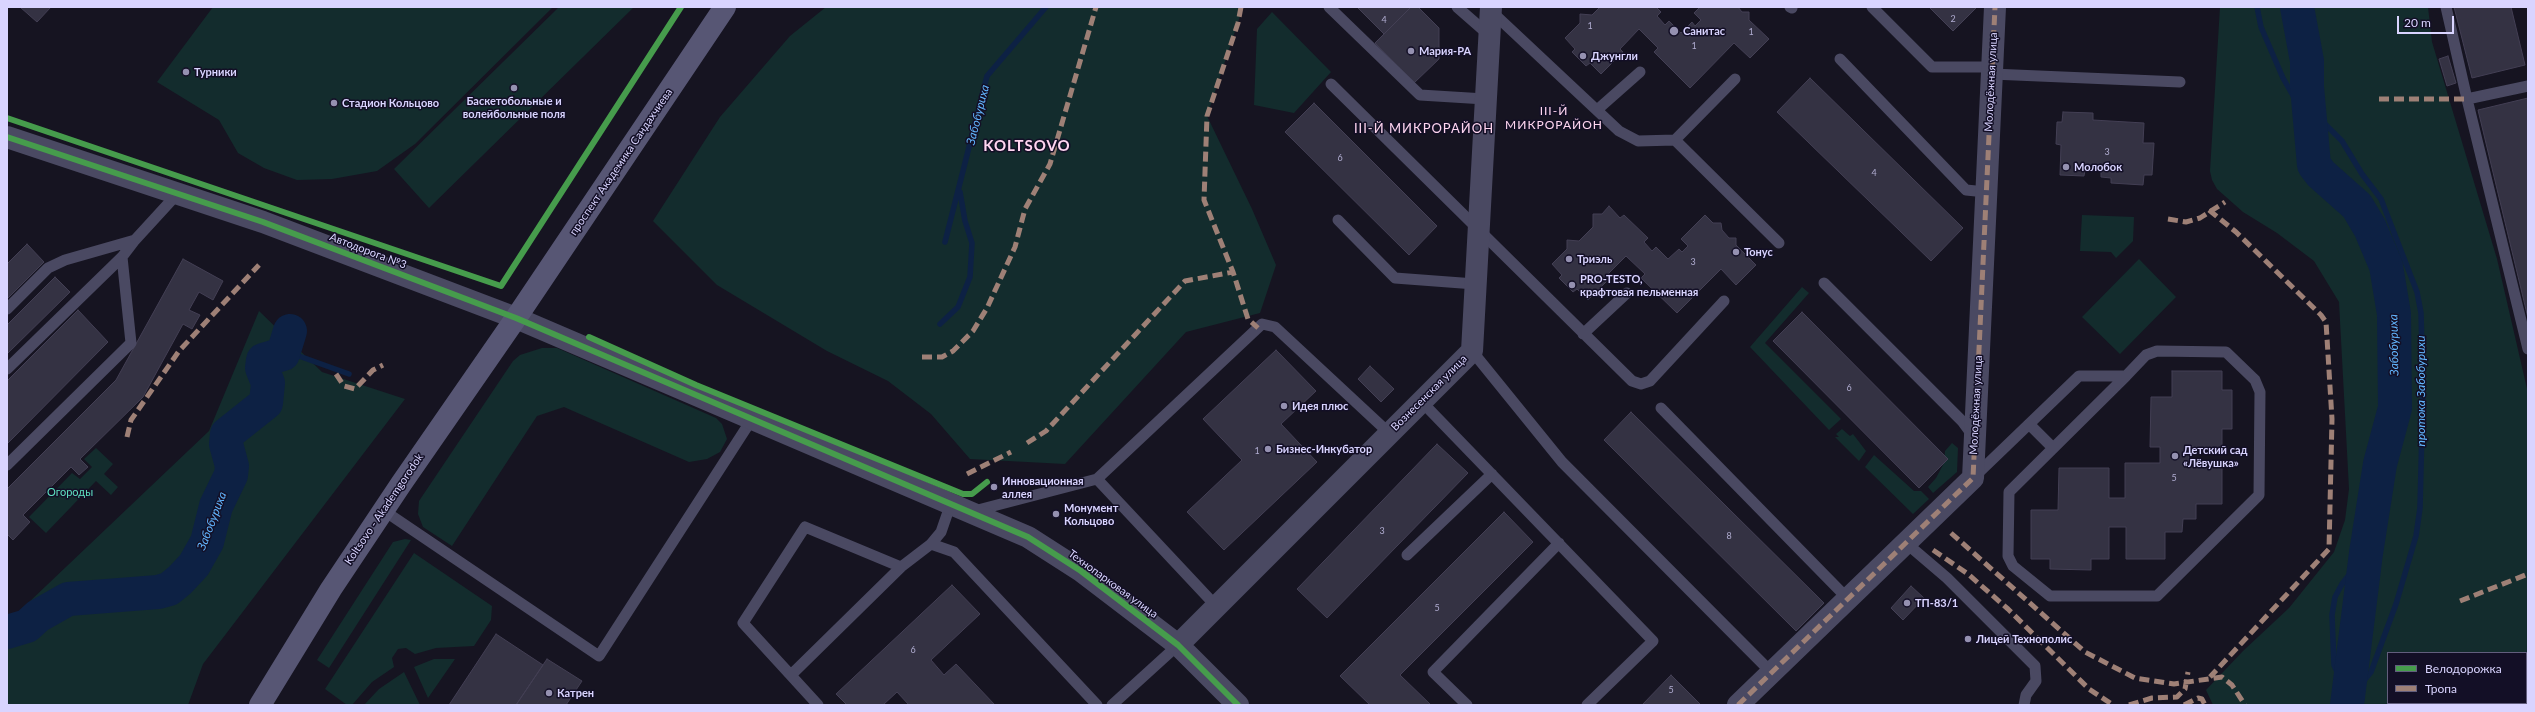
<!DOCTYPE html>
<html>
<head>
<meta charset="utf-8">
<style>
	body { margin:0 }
	#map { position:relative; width:2535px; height:712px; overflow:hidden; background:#161421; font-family:Lato,sans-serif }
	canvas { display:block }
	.frame { position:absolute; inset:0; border:8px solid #d9d4ff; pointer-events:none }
	.legend { position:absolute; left:2387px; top:652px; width:140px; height:52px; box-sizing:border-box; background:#130f26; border:1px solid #625e7d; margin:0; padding:5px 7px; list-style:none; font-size:12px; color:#d9d4ff }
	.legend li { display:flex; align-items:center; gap:8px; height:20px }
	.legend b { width:20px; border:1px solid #625e7d }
	.scale { position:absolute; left:2397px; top:16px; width:57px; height:18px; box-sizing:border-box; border:2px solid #d9d4ff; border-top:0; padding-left:5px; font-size:12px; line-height:14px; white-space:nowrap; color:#d9d4ff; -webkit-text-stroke:3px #130f26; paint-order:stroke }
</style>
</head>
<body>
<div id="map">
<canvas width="2535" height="712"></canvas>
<div class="frame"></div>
<ul class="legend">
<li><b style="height:5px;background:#469c4c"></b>Велодорожка</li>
<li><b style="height:5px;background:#9e8076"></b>Тропа</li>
</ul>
<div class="scale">20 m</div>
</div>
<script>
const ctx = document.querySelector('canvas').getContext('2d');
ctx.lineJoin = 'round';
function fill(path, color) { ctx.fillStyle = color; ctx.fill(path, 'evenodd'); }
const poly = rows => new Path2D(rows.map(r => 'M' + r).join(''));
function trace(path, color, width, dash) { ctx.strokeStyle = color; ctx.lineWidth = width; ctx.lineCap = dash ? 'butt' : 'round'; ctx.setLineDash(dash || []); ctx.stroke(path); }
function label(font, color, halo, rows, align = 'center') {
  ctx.font = font + ' Lato,sans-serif'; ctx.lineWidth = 3; ctx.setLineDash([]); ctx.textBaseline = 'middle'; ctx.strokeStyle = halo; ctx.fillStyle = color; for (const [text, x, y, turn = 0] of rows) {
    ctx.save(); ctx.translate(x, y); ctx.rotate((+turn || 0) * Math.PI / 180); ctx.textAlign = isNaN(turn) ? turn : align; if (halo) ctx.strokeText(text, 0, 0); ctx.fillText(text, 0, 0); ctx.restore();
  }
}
const green = poly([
	[213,7,553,7,415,144,377,171,332,179,297,180,264,168,238,153,219,120,157,82],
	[559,7,634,7,429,208,394,169],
	[826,7,1243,7,1207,116,1252,209,1276,265,1260,313,1186,332,1065,464,970,459,931,414,888,381,827,351,717,285,653,221,720,117,790,36],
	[2220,7,2428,7,2432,42,2497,259,2528,393,2528,686,2526,687,2526,653,2388,653,2388,703,2476,703,2469,705,2213,705,2206,690,2243,651,2289,608,2334,552,2345,520,2349,489,2339,302,2314,261,2277,233,2243,212,2217,189,2212,180,2210,171],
	[1272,12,1331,72,1294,113,1254,105,1257,29],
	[2082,215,2134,217,2133,241,2116,258,2111,252,2080,251],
	[2139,259,2176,297,2120,354,2082,317],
	[1802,287,1809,293,1765,343,1841,419,1829,430,1750,347],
	[259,311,322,372,405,399,203,664,188,705,7,705,7,623,209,431],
	[542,348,557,348,716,418,722,424,727,439,720,452,707,459,689,462,564,407,537,416,452,546,423,527,418,514,419,501,513,361,520,355],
	[1842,429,1850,436,1853,434,1866,451,1859,461,1835,437,1839,437,1836,434],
	[1952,443,1958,448,1957,472,1933,493,1928,487,1936,478,1944,463,1945,451],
	[96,448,113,464,104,474,118,487,111,495,96,481,46,533,29,517,72,473,80,479,92,467,84,459],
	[1874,455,1914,491,1921,491,1929,499,1913,514,1865,467],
	[405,539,411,540,329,668,317,660,393,542],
	[414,553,492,606,491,620,474,646,436,648,415,654,406,648,398,649,392,658,394,667,372,682,352,705,347,705,325,689],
	[434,659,455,659,428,698,414,667],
	[404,672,420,705,364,705,379,689]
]);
const stream = poly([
	[2257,7,2261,27,2283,78,2312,129],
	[2309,98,2323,122,2342,141,2362,174,2381,199,2417,292,2421,313,2423,387,2420,508,2416,536,2396,604,2371,672,2349,699,2334,665,2332,615,2335,597,2342,584,2366,553],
	[945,242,987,76,1046,7],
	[940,324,958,307,970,277,972,243,965,221,960,192],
	[285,351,349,374]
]);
const river = poly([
	[2297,7,2307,61,2307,87,2314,165,2321,174,2357,206,2370,228,2386,266,2394,314,2395,408,2380,464,2366,553,2347,705],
	[7,632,27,626,38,616,68,599,158,592,169,589,180,580,194,565,207,542,216,506,231,475,232,466,226,444,227,434,266,403,268,383,262,368,263,360,283,354,290,331]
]);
const building = poly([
	[20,7,51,7,37,22,20,7],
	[1357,7,1411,7,1384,34,1357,7],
	[1411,7,1418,7,1439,28,1439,59,1414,83,1375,43,1411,7],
	[1600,7,1656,7,1661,12,1657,16,1665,25,1669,21,1681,33,1692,22,1695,26,1701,20,1694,13,1700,7,1738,7,1742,12,1749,12,1749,20,1769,39,1750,58,1734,43,1690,88,1654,52,1658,48,1639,29,1620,49,1623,52,1601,74,1590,63,1586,66,1572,52,1575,49,1565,38,1580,23,1580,14,1592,15,1600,7],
	[1929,7,1977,7,1953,31,1929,7],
	[2454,7,2511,7,2525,65,2472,78,2454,7],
	[2448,56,2456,83,2447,86,2439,59,2448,56],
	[1810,78,1963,228,1931,261,1777,112,1810,78],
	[2528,98,2528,318,2478,110,2528,98],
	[1314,103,1437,226,1409,255,1285,132,1314,103],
	[2063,112,2093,113,2093,120,2144,123,2143,143,2154,143,2152,175,2144,175,2143,185,2111,183,2111,178,2101,177,2101,171,2085,170,2084,176,2060,175,2061,145,2056,144,2057,122,2062,122,2063,112],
	[1609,206,1620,218,1624,215,1648,238,1644,242,1652,251,1656,247,1668,259,1679,249,1682,252,1688,246,1681,239,1705,215,1713,223,1721,223,1722,230,1729,238,1736,238,1736,245,1756,265,1736,285,1721,269,1677,313,1641,278,1645,274,1626,256,1607,275,1610,278,1588,300,1577,289,1573,292,1559,278,1562,275,1552,264,1567,249,1567,240,1579,241,1593,227,1593,214,1602,214,1609,206],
	[27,244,44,262,7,299,7,264,27,244],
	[183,259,223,281,213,300,199,292,189,310,200,315,192,329,183,324,143,397,80,459,88,467,79,475,71,467,23,515,30,522,13,540,7,534,7,489,116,380,183,259],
	[55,277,70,292,7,354,7,325,55,277],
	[78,310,108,342,7,444,7,381,78,310],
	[1802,312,1948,459,1919,488,1773,341,1802,312],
	[1276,350,1316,391,1281,424,1317,462,1224,550,1187,512,1242,460,1203,419,1276,350],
	[1370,366,1394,389,1381,402,1358,379,1370,366],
	[2172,371,2222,371,2222,390,2232,390,2232,429,2222,429,2222,448,2189,447,2189,463,2222,464,2222,504,2196,504,2196,519,2183,519,2182,532,2165,532,2165,559,2126,559,2126,527,2109,527,2109,559,2091,559,2091,570,2050,569,2050,559,2031,559,2031,510,2058,510,2059,468,2109,468,2109,498,2125,498,2125,463,2160,463,2160,447,2150,447,2151,397,2172,397,2172,371],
	[1631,412,1824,603,1796,631,1604,440,1631,412],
	[1437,444,1468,473,1327,618,1297,589,1437,444],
	[1504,512,1533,542,1400,675,1431,705,1370,705,1340,676,1504,512],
	[952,585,980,614,931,660,944,675,956,664,995,705,909,705,897,692,883,705,847,705,836,694,952,585],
	[1911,586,1924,598,1903,620,1891,608,1911,586],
	[496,634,543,665,516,705,449,705,496,634],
	[547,659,582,681,566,705,516,705,547,659],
	[1671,675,1701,705,1642,705,1671,675]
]);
const service = poly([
	[1329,7,1420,95,1485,99],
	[1457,7,1489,35],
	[1790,7,1792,8],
	[1872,7,1932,67,1992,67],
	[2446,7,2467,99,2528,86],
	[1491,11,1619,131,1638,141,1675,140,1735,79],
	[1840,59,1966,190,1986,192],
	[1992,74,2180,82],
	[1331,84,1632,381,1641,384,1650,381,1724,301],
	[2467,99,2528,349],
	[1597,110,1640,72],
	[1675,140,1779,243],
	[1338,220,1395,278,1475,284],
	[1824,283,1962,421,1973,436],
	[7,309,48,268,65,260,135,240],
	[1583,334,1627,293],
	[1472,351,1562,462,1772,673],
	[7,369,122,257],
	[1421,401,1653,641,1587,705],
	[1661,408,1848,599],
	[2029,424,2053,448],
	[7,465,131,343,122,257,135,240,179,192],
	[1974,477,2079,376,2126,376,2146,355,2157,351,2226,352,2255,380,2260,392,2259,495,2157,596,2050,596,2013,566,2008,556,2009,492,2126,376],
	[1097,479,1262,324,1275,327,1389,433],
	[383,510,599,656,752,419],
	[974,511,1097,479,1216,606],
	[1906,543,1947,578,2035,666,2036,681,2026,695,2024,705],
	[931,544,954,552,1097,705],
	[1407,555,1492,474],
	[791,675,901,567,931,544,941,532,951,503],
	[818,705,743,623,805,527,901,567],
	[1112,705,1178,645],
	[1467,705,1433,672,1559,543]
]);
const minor = poly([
	[516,318,1028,537,1081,571,1178,645,1238,705],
	[1178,645,1472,351,1491,7],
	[1738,705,1973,478,1995,7]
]);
const tertiary = poly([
	[7,137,263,222,516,318]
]);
const secondary = poly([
	[260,705,331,589,401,484,516,318,725,7]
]);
const quiet = poly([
	[1241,7,1238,23,1207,116,1204,200,1233,272,1248,319,1258,328],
	[2379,99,2467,99],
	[2209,210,2236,232,2321,315,2326,322,2332,419,2329,549,2210,677],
	[2168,219,2186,222,2200,218,2225,202],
	[922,357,942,357,953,351,973,331,987,308,1015,247,1025,209,1050,164,1096,7],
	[336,374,344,386,355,389,373,370,383,365],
	[127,437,131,420,179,351,259,265],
	[1027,443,1046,431,1185,281,1233,272],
	[967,474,1011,452],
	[1951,533,2085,652,2135,678,2174,684,2222,677,2232,685,2245,705],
	[1933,550,1968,574,2008,609,2089,689,2113,705],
	[2460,601,2528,574],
	[1738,705,1973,478,1995,7],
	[2129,705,2152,698,2177,697,2185,689,2188,672],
	[2184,705,2198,698,2202,699,2205,705],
	[2395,705,2397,703]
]);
const cycleway = poly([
	[7,118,501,286,681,7],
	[7,137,263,222,516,318,1028,537,1081,571,1178,645,1238,705],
	[589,337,696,385,963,494,972,494,987,482]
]);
const markers = [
	[1674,31,5,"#9591b1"],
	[1411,51,4,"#9591b1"],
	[1583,56,4,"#9591b1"],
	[186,72,4,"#9591b1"],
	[514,88,4,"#9591b1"],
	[334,103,4,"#9591b1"],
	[2066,167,4,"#9591b1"],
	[1736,252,4,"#9591b1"],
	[1569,259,4,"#9591b1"],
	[1572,285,4,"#9591b1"],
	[1284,406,4,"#9591b1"],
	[1268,449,4,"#9591b1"],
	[2175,456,4,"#9591b1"],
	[994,487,4,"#9591b1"],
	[1056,514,4,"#9591b1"],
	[1907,603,4,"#9591b1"],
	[1968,639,4,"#9591b1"],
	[549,693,4,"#9591b1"]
];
const numberNames = [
	["2",1953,19],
	["4",1384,20],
	["1",1590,26],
	["1",1751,32],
	["1",1694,46],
	["3",2107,152],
	["6",1340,158],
	["4",1874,173],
	["3",1693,262],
	["6",1849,388],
	["1",1257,451],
	["5",2174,478],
	["3",1382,531],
	["8",1729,536],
	["5",1437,608],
	["6",913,650],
	["5",1671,690]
];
const poiNames = [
	["Санитас",1683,31],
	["Мария-РА",1419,51],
	["Джунгли",1591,56],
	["Турники",194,72],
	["Баскетобольные и",514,101,"center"],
	["волейбольные поля",514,114,"center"],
	["Стадион Кольцово",342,103],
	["Молобок",2074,167],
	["Тонус",1744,252],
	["Триэль",1577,259],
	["PRO-TESTO,",1580,279],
	["крафтовая пельменная",1580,292],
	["Идея плюс",1292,406],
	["Бизнес-Инкубатор",1276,449],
	["Детский сад",2183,450],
	["«Лёвушка»",2183,463],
	["Инновационная",1002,481],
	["аллея",1002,494],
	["Монумент",1064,508],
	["Кольцово",1064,521],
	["ТП-83/1",1915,603],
	["Лицей Технополис",1976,639],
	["Катрен",557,693]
];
const streetNames = [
	["Молодёжная улица",1991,82,-87],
	["проспект Академика Сандахчиева",621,162,-56],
	["Автодорога №3",368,251,21],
	["Вознесенская улица",1429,393,-45],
	["Молодёжная улица",1976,405,-87],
	["Koltsovo - Akademgorodok",384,509,-56],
	["Технопарковая улица",1113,584,36]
];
const parkNames = [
	["Огороды",70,492]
];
const neighbourhoodNames = [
	["III-Й",1554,111],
	["МИКРОРАЙОН",1554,125]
];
const waterNames = [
	["Забобуриха",978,115,-76],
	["Забобуриха",2394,345,-91],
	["протока Забобурихи",2421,391,-90],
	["Забобуриха",212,521,-69]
];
const quarterNames = [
	["III-Й МИКРОРАЙОН",1424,129]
];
const districtNames = [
	["KOLTSOVO",1027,146]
];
fill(green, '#132c2d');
trace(stream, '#0d2144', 5.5);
trace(river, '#0d2144', 34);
fill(building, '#343243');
trace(building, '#433f54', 1);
trace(service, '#4a4962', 11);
trace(minor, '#4a4962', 22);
trace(tertiary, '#4a4962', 22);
trace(secondary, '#575674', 22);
trace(quiet, '#9e8076', 5, [10, 5]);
trace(cycleway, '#469c4c', 6);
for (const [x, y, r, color] of markers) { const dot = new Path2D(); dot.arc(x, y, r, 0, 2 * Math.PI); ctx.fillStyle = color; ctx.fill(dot); trace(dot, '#130f26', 1.5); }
label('9px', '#b0acd0', null, numberNames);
label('bold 11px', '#d9d4ff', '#130f26', poiNames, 'left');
label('11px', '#d9d4ff', '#130f26', streetNames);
label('11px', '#5fe0c0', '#130f26', parkNames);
ctx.letterSpacing = '1px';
label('12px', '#ffd6f0', '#130f26', neighbourhoodNames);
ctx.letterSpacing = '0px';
label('italic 12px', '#62b6ff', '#130f26', waterNames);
ctx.letterSpacing = '1px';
label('13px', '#ffd6f0', '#130f26', quarterNames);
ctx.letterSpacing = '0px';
ctx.letterSpacing = '1px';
label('bold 15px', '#ffd6f0', '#130f26', districtNames);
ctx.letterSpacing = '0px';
</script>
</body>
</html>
